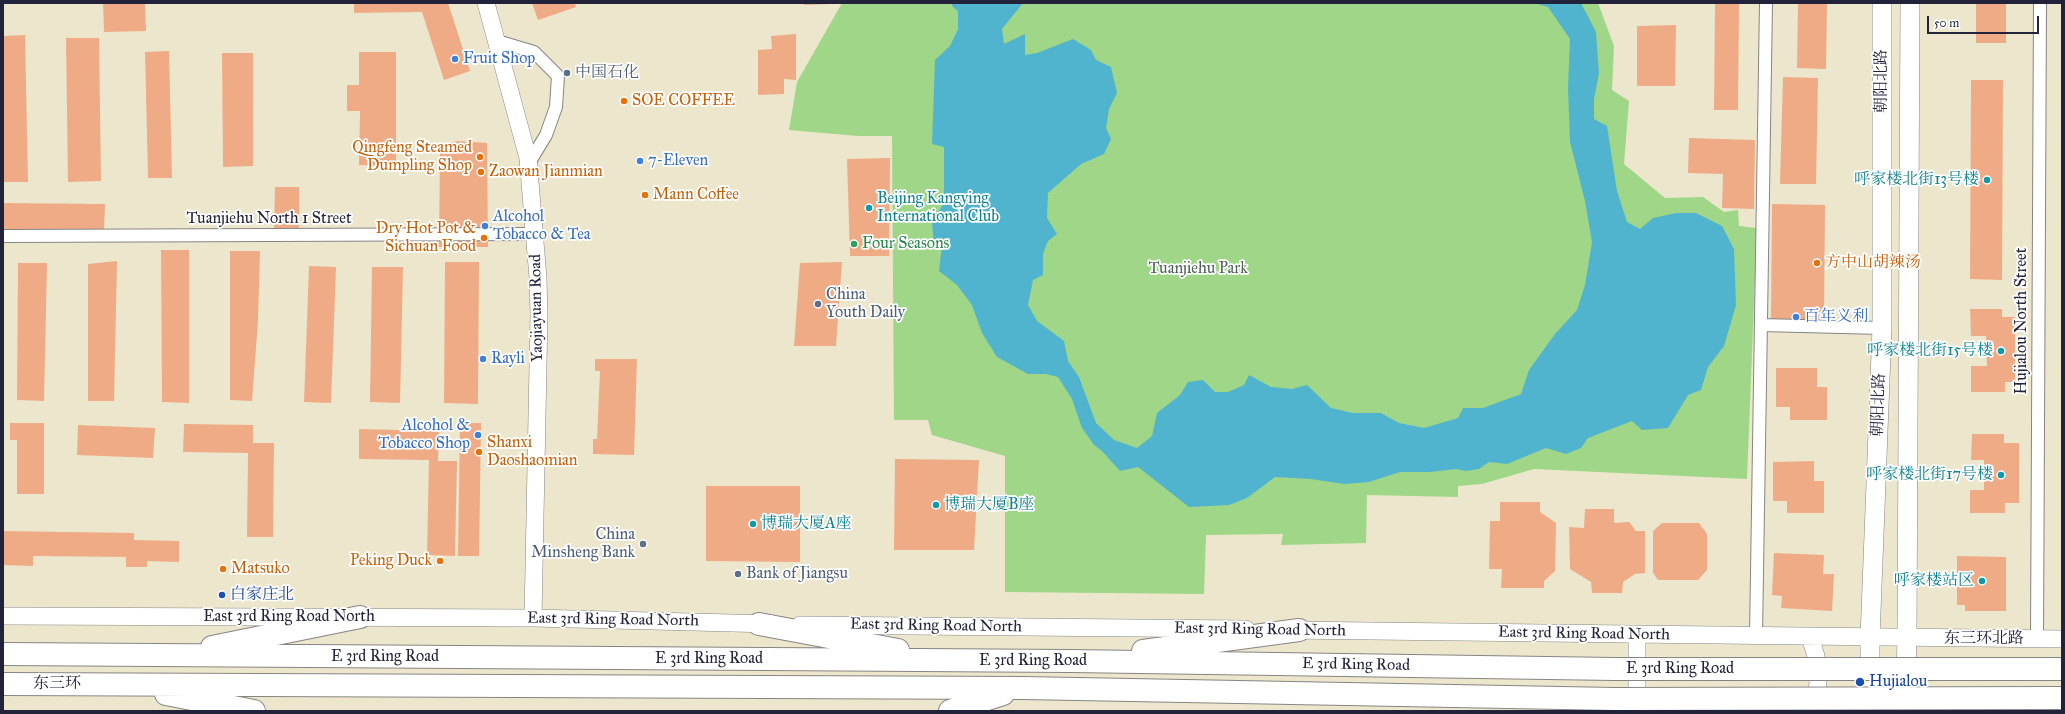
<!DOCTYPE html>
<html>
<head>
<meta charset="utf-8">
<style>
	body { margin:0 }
	#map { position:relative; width:2065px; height:714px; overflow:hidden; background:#ece7cc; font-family:"IM FELL Great Primer",serif }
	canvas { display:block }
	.frame { position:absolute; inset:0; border:4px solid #22223b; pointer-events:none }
	.scale { position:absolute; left:1927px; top:16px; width:112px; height:18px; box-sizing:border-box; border:2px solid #22223b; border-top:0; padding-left:5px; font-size:12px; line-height:14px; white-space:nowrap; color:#22223b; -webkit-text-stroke:3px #fff; paint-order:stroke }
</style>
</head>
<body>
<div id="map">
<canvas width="2065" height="714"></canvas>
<div class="frame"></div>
<div class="scale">50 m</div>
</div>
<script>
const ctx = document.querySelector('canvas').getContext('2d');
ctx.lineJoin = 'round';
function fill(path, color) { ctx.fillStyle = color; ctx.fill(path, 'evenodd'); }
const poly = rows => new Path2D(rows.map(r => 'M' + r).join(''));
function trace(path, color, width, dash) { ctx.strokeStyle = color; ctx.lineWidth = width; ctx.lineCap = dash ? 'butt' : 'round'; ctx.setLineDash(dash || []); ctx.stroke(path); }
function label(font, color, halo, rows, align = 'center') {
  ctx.font = font + ' "IM FELL Great Primer","Noto Serif SC",serif'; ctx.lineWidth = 3.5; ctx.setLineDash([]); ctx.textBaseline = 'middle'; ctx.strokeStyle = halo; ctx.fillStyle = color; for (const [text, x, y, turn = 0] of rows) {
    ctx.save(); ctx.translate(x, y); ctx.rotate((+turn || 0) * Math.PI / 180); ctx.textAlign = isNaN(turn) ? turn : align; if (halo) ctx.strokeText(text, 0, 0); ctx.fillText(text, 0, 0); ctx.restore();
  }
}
const green = poly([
	[842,3,1598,3,1614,46,1612,90,1629,101,1624,164,1665,198,1703,197,1724,212,1738,210,1739,226,1757,228,1747,479,1534,469,1482,484,1458,486,1458,497,1367,495,1366,543,1281,545,1283,534,1206,535,1204,594,1005,592,1005,456,932,435,928,420,894,420,892,136,858,136,789,130,797,82]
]);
const water = poly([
	[952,3,1023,3,1002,29,1004,44,1025,34,1025,55,1037,53,1073,39,1091,50,1096,60,1111,67,1117,93,1109,109,1106,128,1111,139,1104,154,1081,164,1048,193,1047,218,1057,234,1048,241,1043,254,1043,275,1033,280,1028,305,1037,321,1064,341,1068,361,1079,377,1096,423,1114,440,1137,448,1152,436,1157,413,1180,395,1188,382,1203,380,1215,392,1228,392,1244,385,1249,375,1271,387,1292,389,1307,385,1331,408,1353,413,1381,413,1399,423,1424,428,1458,418,1463,408,1483,408,1521,394,1529,370,1555,334,1577,310,1585,285,1592,242,1585,201,1570,142,1568,88,1570,39,1548,7,1534,3,1581,3,1596,32,1599,73,1594,99,1594,119,1607,126,1617,191,1627,222,1640,229,1653,218,1676,213,1696,213,1722,226,1734,249,1736,305,1724,346,1708,367,1701,390,1688,395,1668,428,1642,430,1632,421,1588,438,1581,448,1566,454,1546,448,1507,464,1489,462,1479,469,1466,471,1456,469,1430,472,1400,472,1369,482,1344,484,1311,479,1275,477,1247,498,1229,505,1189,507,1138,467,1120,471,1102,451,1094,445,1082,428,1072,399,1058,377,1046,374,1028,374,997,357,982,333,972,305,957,285,939,271,942,246,934,246,932,222,944,203,944,147,932,144,935,60,950,46,958,29,958,11,952,6]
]);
const building = poly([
	[103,3,145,3,146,31,104,32],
	[354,3,448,3,470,71,444,80,422,12,354,13],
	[532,3,575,3,576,7,538,20],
	[804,3,831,3,831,4,804,5],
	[1715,3,1739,3,1738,110,1714,110],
	[1798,3,1827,3,1826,69,1797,68],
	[1976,3,2006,3,2006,43,1976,43],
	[1676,25,1675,86,1637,86,1637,26],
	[796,34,796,80,784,79,784,94,758,95,758,50,772,49,771,36],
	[25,35,28,182,3,182,3,36],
	[66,38,99,38,101,181,68,182],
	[169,51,172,178,148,178,145,52],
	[359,52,396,52,396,166,359,165,360,111,347,111,347,85,359,85],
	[222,53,253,53,253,166,223,167],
	[1783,77,1818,78,1816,184,1780,184],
	[1971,80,2003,80,2002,280,1970,279],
	[1689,138,1755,140,1754,209,1722,208,1723,174,1688,173],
	[458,141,487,143,488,247,439,247,440,151,449,151,449,143],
	[890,158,889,256,850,256,847,159],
	[275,187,299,187,299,236,274,236],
	[3,203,105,204,104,230,3,230],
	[1772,204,1825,205,1824,321,1771,320],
	[161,250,189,250,189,403,162,402],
	[230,251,260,251,258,321,252,401,230,400],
	[117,261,114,401,88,401,88,264],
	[445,262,479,262,478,404,444,403],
	[842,262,836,346,794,346,800,263],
	[18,263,47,263,44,401,17,400],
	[309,266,336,267,331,403,304,402],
	[372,267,403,267,400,403,370,402],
	[1970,309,2002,309,2002,317,2015,317,2015,382,2005,382,2005,392,1971,392,1971,366,1987,366,1986,336,1971,336],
	[595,359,637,359,634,455,593,454,593,439,597,439,600,371,595,371],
	[1776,368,1817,368,1817,387,1827,387,1827,420,1790,420,1790,407,1776,407],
	[10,423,44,423,44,494,17,494,17,440,10,440],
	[460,423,481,423,479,556,458,556],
	[184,424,253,425,253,443,274,443,273,537,247,537,248,453,183,452],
	[78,425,155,428,153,458,77,455],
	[359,429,439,431,438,461,457,461,455,556,427,555,429,460,359,459],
	[1972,434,2004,434,2004,443,2019,443,2019,503,2005,503,2005,513,1970,513,1970,490,1984,490,1984,460,1971,460],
	[895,459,979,460,974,550,894,550],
	[1814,461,1814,481,1824,481,1824,513,1787,513,1787,501,1773,501,1773,462],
	[706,486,800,486,800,562,706,561],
	[1500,502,1540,502,1540,512,1556,523,1555,571,1544,581,1544,588,1501,588,1502,569,1489,569,1490,521,1500,521],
	[1585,509,1614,509,1614,523,1629,522,1636,531,1645,531,1645,573,1635,574,1623,582,1622,593,1592,593,1591,582,1570,569,1569,527,1584,528],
	[1662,523,1699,523,1707,534,1707,570,1698,580,1658,580,1653,573,1653,531],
	[3,531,134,533,134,540,179,541,179,562,147,561,147,567,126,567,126,557,33,556,33,566,3,565],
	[1774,553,1824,555,1823,574,1834,574,1832,611,1781,608,1782,596,1772,595],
	[1957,556,2006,557,2006,611,1965,611,1965,605,1957,605]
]);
const street = poly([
	[497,41,534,52,558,76,556,107,546,135,529,163],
	[3,236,535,234],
	[1761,325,1882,328],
	[1756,636,1766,3],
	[2037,639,2040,3]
]);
const secondary = poly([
	[486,3,528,158,538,278,539,315,533,618],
	[3,616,533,618,772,624],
	[800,625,1246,629],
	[1286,630,2062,639],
	[1810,637,1816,656,1818,682,1815,711],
	[1637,711,1637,635]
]);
const primary = poly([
	[1870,711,1870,638,1882,328,1882,3],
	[1905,711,1907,639,1910,3]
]);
const highway = poly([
	[759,624,898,650],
	[212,647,360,617],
	[1143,651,1299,630],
	[3,654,1071,661,1615,669],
	[3,684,1023,688,1615,699],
	[166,694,254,711],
	[950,711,1003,694]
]);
const highwayBridge = poly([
	[1615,669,2062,669],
	[1615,699,2062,698]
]);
const markers = [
	[455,59,4,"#3f7fe0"],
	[567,73,4,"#5c6f8a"],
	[624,101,4,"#e8710a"],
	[480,157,4,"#e8710a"],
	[640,161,4,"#3f7fe0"],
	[481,172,4,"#e8710a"],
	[1987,180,4,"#0f9aa8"],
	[645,195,4,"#e8710a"],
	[869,208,4,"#0f9aa8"],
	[485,226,4,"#3f7fe0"],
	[484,238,4,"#e8710a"],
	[854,244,4,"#2e9e5b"],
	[1817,263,4,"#e8710a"],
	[818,304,4,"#5c6f8a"],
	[1796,317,4,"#3f7fe0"],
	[2001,351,4,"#0f9aa8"],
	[483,359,4,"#3f7fe0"],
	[478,435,4,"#3f7fe0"],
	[479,452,4,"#e8710a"],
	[2001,475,4,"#0f9aa8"],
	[936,505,4,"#0f9aa8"],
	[753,524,4,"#0f9aa8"],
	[643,544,4,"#5c6f8a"],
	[440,561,4,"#e8710a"],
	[223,569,4,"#e8710a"],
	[738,574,4,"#5c6f8a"],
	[1982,581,4,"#0f9aa8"],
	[222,595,4,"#1a4fb4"],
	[1860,682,5,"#1a4fb4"]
];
const shopNames = [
	["Fruit Shop",463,59],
	["7-Eleven",648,161],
	["Alcohol",493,217],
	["Tobacco & Tea",493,235],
	["百年义利",1804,317],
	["Rayli",491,359],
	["Alcohol &",470,426,"right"],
	["Tobacco Shop",470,444,"right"]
];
const serviceNames = [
	["中国石化",575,73],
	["China",826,295],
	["Youth Daily",826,313],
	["China",635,535,"right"],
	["Minsheng Bank",635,553,"right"],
	["Bank of Jiangsu",746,574]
];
const streetNames = [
	["朝阳北路",1882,81,-90],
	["Tuanjiehu North 1 Street",269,219],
	["Yaojiayuan Road",537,308,-91],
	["Hujialou North Street",2022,321,-90],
	["朝阳北路",1879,405,-88],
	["East 3rd Ring Road North",289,617],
	["East 3rd Ring Road North",613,620,1],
	["East 3rd Ring Road North",936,626,1],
	["East 3rd Ring Road North",1260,630,1],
	["East 3rd Ring Road North",1584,634,1],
	["东三环北路",1984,639],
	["E 3rd Ring Road",385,657],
	["E 3rd Ring Road",709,659],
	["E 3rd Ring Road",1033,661],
	["E 3rd Ring Road",1356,665,1],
	["E 3rd Ring Road",1680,669],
	["东三环",57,684]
];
const foodNames = [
	["SOE COFFEE",632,101],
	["Qingfeng Steamed",472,148,"right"],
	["Dumpling Shop",472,166,"right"],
	["Zaowan Jianmian",489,172],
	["Mann Coffee",653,195],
	["Dry Hot Pot &",476,229,"right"],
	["Sichuan Food",476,247,"right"],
	["方中山胡辣汤",1825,263],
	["Shanxi",487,443],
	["Daoshaomian",487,461],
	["Peking Duck",432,561,"right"],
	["Matsuko",231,569]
];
const cultureNames = [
	["呼家楼北街13号楼",1979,180],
	["Beijing Kangying",877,199,"left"],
	["International Club",877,217,"left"],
	["呼家楼北街15号楼",1993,351],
	["呼家楼北街17号楼",1993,475],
	["博瑞大厦B座",944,505,"left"],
	["博瑞大厦A座",761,524,"left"],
	["呼家楼站区",1974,581]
];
const leisureNames = [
	["Four Seasons",862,244]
];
const parkNames = [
	["Tuanjiehu Park",1198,269]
];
const transitNames = [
	["白家庄北",230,595],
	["Hujialou",1869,682]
];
fill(green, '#9fd688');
fill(water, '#51b4cf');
fill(building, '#efab86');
trace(street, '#878484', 14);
trace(secondary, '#878484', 18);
trace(primary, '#878484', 20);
trace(highway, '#878484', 24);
trace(street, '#fff', 12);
trace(secondary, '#fff', 17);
trace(primary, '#fff', 19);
trace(highway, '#fff', 22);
trace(highwayBridge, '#878484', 24, []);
trace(highwayBridge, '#fff', 22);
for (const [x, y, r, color] of markers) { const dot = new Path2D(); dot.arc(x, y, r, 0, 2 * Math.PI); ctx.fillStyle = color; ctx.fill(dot); trace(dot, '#fff', 1.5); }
label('16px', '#366cbe', '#fff', shopNames, 'left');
label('16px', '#4e5e75', '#fff', serviceNames, 'left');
label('16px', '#22223b', '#fff', streetNames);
label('16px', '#c56008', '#fff', foodNames, 'left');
label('16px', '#0d838f', '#fff', cultureNames, 'right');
label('16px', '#27864d', '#fff', leisureNames, 'left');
label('16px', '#4e6156', '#fff', parkNames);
label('16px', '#164399', '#fff', transitNames, 'left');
</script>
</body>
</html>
